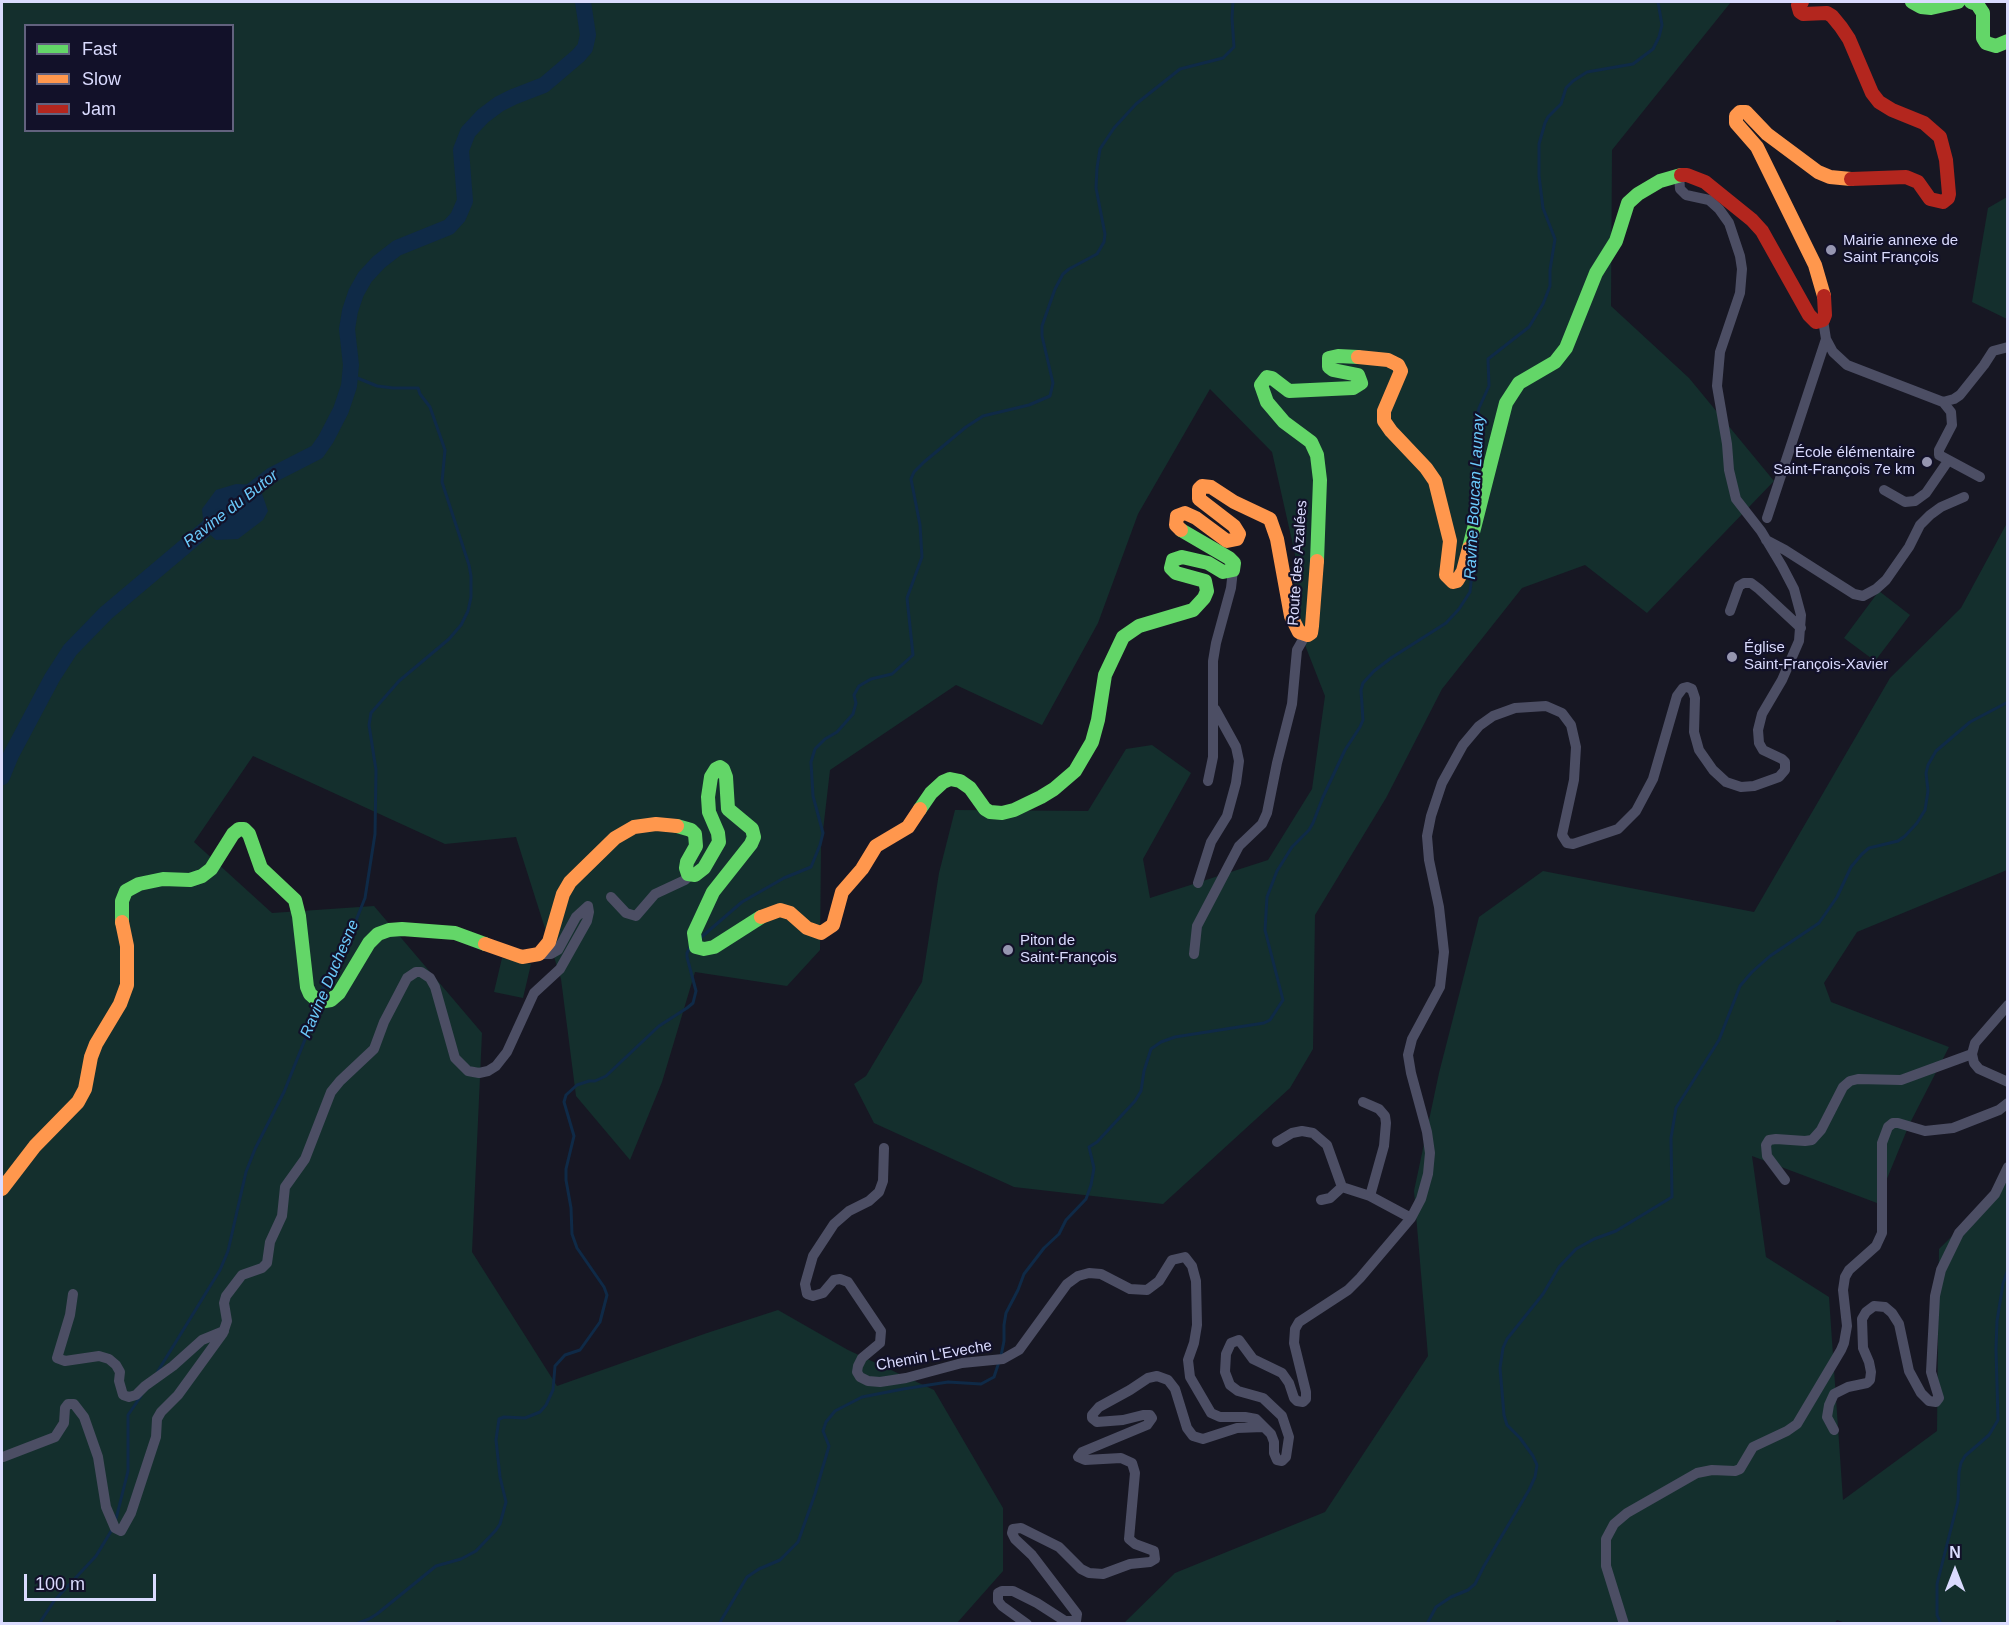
<!DOCTYPE html>
<html>
<head>
<meta charset="utf-8">
<style>
	body { margin:0 }
	#map { position:relative; width:2009px; height:1625px; overflow:hidden; background:#171723; font-family:Arial,sans-serif }
	canvas { display:block }
	.frame { position:absolute; inset:0; border:3px solid #dadbfe; pointer-events:none }
	.legend { position:absolute; left:24px; top:24px; width:210px; height:108px; box-sizing:border-box; background:#121129; border:2px solid #62627e; margin:0; padding:8px 10px; list-style:none; font-size:18px; color:#dadbfe }
	.legend li { display:flex; align-items:center; gap:12px; height:30px }
	.legend b { width:30px; border:2px solid #62627e }
	.north { position:absolute; left:1925px; top:1541px; width:60px; height:60px; -webkit-text-stroke:4px #121129; paint-order:stroke; rotate:0deg; font-size:16px; font-weight:700; line-height:24px; text-align:center; color:#dadbfe }
	.north::after { content:''; display:block; margin:auto; width:21px; height:27px; background:#dadbfe; clip-path:polygon(50% 0,100% 100%,50% 72%,0 100%) }
	.scale { position:absolute; left:24px; top:1574px; width:132px; height:27px; box-sizing:border-box; border:3px solid #dadbfe; border-top:0; padding-left:8px; font-size:18px; line-height:21px; white-space:nowrap; color:#dadbfe; -webkit-text-stroke:4px #121129; paint-order:stroke }
</style>
</head>
<body>
<div id="map">
<canvas width="2009" height="1625"></canvas>
<div class="frame"></div>
<ul class="legend">
<li><b style="height:8px;background:#63d668"></b>Fast</li>
<li><b style="height:8px;background:#ff974d"></b>Slow</li>
<li><b style="height:8px;background:#b3261e"></b>Jam</li>
</ul>
<div class="north">N</div>
<div class="scale">100 m</div>
</div>
<script>
const ctx = document.querySelector('canvas').getContext('2d');
ctx.lineJoin = 'round';
function fill(path, color) { ctx.fillStyle = color; ctx.fill(path, 'evenodd'); }
const poly = rows => new Path2D(rows.map(r => 'M' + r).join(''));
function trace(path, color, width, dash) { ctx.strokeStyle = color; ctx.lineWidth = width; ctx.lineCap = dash ? 'butt' : 'round'; ctx.setLineDash(dash || []); ctx.stroke(path); }
function label(font, color, halo, rows, align = 'center') {
  ctx.font = font + ' Arial,sans-serif'; ctx.lineWidth = 4.5; ctx.setLineDash([]); ctx.textBaseline = 'middle'; ctx.strokeStyle = halo; ctx.fillStyle = color; for (const [text, x, y, turn = 0] of rows) {
    ctx.save(); ctx.translate(x, y); ctx.rotate((+turn || 0) * Math.PI / 180); ctx.textAlign = isNaN(turn) ? turn : align; if (halo) ctx.strokeText(text, 0, 0); ctx.fillText(text, 0, 0); ctx.restore();
  }
}
const green = poly([
	[2,2,1731,2,1612,150,1611,306,1689,378,1774,481,1647,613,1585,565,1522,588,1442,689,1386,798,1315,915,1313,1049,1290,1088,1163,1204,1014,1187,874,1123,854,1084,866,1076,922,982,939,873,955,810,1088,811,1126,749,1152,745,1191,773,1143,859,1150,898,1268,860,1312,789,1325,696,1294,617,1295,554,1272,452,1210,389,1138,514,1098,623,1042,725,956,685,830,770,821,848,820,950,787,986,695,972,662,1082,630,1160,576,1096,561,979,516,837,445,844,253,756,194,842,272,913,374,906,482,1033,472,1252,557,1386,707,1333,778,1310,848,1350,934,1390,1003,1508,1003,1571,957,1623,2,1624],
	[26,26,232,26,232,130,26,130],
	[2007,197,2007,319,1972,302,1988,208],
	[2007,523,2007,870,1857,932,1824,983,1831,1002,1949,1047,1909,1125,1877,1203,1752,1156,1766,1257,1829,1297,1843,1500,1937,1431,1939,1249,2007,1182,2007,1623,1848,1624,1837,1620,1834,1624,1123,1624,1175,1573,1325,1512,1428,1356,1414,1191,1439,1073,1479,917,1543,871,1754,912,1890,678,1961,608],
	[1879,591,1910,615,1875,661,1844,638],
	[502,958,531,964,523,998,494,992]
]);
const water = poly([
	[236,484,259,485,268,511,263,520,238,539,216,540,204,529,202,509,216,490]
]);
const stream = poly([
	[1473,508,1477,418,1479,408,1489,386,1488,359,1529,327,1543,304,1550,286,1550,270,1555,239,1543,208,1539,176,1539,144,1545,123,1548,117,1561,104,1566,88,1573,81,1587,72,1633,64,1653,49,1659,37,1662,25,1658,2],
	[698,940,742,902,784,878,811,867,820,845,823,833,813,796,811,762,815,749,825,739,837,732,853,714,856,703,854,695,859,686,871,679,892,674,913,655,907,598,922,557,920,525,911,479,914,472,924,462,966,427,983,416,1029,405,1050,396,1053,383,1042,336,1042,326,1055,289,1063,274,1069,269,1097,254,1104,242,1105,234,1096,188,1097,168,1100,149,1114,128,1136,104,1180,69,1223,58,1234,47,1232,18,1233,2],
	[319,996,349,938,365,898,375,834,376,770,369,725,371,713,399,681,449,639,461,625,468,611,471,597,471,576,469,565,442,482,445,450,430,407,420,394,418,388,393,388,377,386,350,375],
	[1001,1356,1004,1341,1004,1325,1006,1313,1018,1290,1024,1274,1044,1248,1059,1234,1066,1220,1086,1199,1091,1185,1094,1168,1089,1147,1097,1142,1135,1101,1141,1091,1144,1071,1151,1049,1161,1042,1175,1037,1264,1023,1270,1020,1283,1000,1265,930,1267,897,1277,871,1292,847,1309,830,1313,823,1323,797,1345,750,1360,727,1363,720,1361,690,1363,683,1374,671,1391,658,1446,623,1459,609,1470,592,1474,554],
	[158,1371,220,1270,228,1251,246,1172,255,1149,284,1092,308,1032,316,1005],
	[116,1519,128,1471,128,1415,141,1396],
	[39,1624,54,1601,96,1556,113,1528],
	[356,1624,369,1619,377,1614,436,1566,461,1559,476,1551,496,1530,500,1524,506,1502,500,1477,496,1440,499,1419,504,1417,525,1418,540,1412,546,1405,553,1390,555,1366,565,1355,580,1350,600,1322,607,1295,604,1287,577,1248,572,1234,571,1208,566,1180,566,1169,574,1136,564,1102,566,1095,577,1085,589,1081,595,1081,606,1076,659,1026,687,1008,693,1003,696,991,687,957,687,953,690,947],
	[719,1624,747,1577,759,1569,780,1560,798,1542,815,1494,829,1446,823,1431,826,1422,835,1411,862,1397,903,1389,948,1382,981,1384,994,1377,999,1362],
	[1427,1624,1436,1607,1451,1597,1468,1590,1475,1584,1484,1566,1529,1490,1535,1477,1537,1465,1533,1456,1520,1438,1507,1425,1504,1415,1500,1368,1503,1348,1507,1339,1543,1294,1559,1267,1576,1249,1594,1239,1616,1231,1672,1197,1671,1138,1676,1108,1719,1040,1740,986,1752,972,1770,956,1819,923,1837,897,1851,867,1862,854,1869,848,1898,841,1905,836,1917,823,1925,810,1928,791,1926,773,1928,765,1936,751,1970,722,2008,702],
	[1941,1624,1937,1615,1937,1584,1958,1501,1959,1472,1961,1463,1965,1456,1989,1435,1998,1420,1996,1349,1997,1321,2003,1284,2008,1269]
]);
const river = poly([
	[241,499,272,475,317,452,326,439,341,410,349,386,351,365,347,329,350,311,356,293,365,277,379,262,397,248,449,227,458,217,465,201,461,150,468,132,483,116,499,104,513,97,544,85,578,56,585,48,588,35,583,2],
	[2,777,11,755,52,678,70,650,106,613,221,516]
]);
const street = poly([
	[1823,320,1826,339,1833,352,1847,365,1943,402,1954,399,1960,395,1984,365,1993,351,2008,347],
	[1943,402,1951,412,1952,425,1939,450,1939,455,1980,477],
	[1884,490,1905,502,1915,501,1926,493,1948,461],
	[1767,518,1826,339],
	[1766,540,1785,550,1854,594,1863,596,1876,589,1886,580,1909,547,1920,525,1930,515,1941,507,1964,497],
	[1730,611,1739,586,1744,583,1751,583,1759,589,1801,628],
	[1208,781,1213,757,1213,661,1216,643,1231,588,1233,570],
	[1198,883,1211,842,1227,816,1236,783,1239,761,1236,747,1215,709],
	[611,897,626,913,636,916,655,894,685,880,690,875],
	[539,954,551,954,558,950,576,917,588,906],
	[1194,954,1197,926,1239,846,1262,824,1267,813,1277,763,1292,704,1297,650,1305,636],
	[2008,1005,1975,1043,1972,1054,1974,1063,1979,1069,2008,1082],
	[1363,1102,1379,1109,1385,1116,1386,1123,1384,1146,1370,1196],
	[1277,1142,1292,1133,1302,1131,1313,1133,1327,1145,1342,1187,1330,1198,1321,1200],
	[884,1148,883,1181,879,1192,869,1201,849,1211,834,1224,813,1256,805,1284,807,1294,813,1296,823,1293,834,1280,840,1279,848,1282,881,1331,880,1343,862,1358,858,1366,857,1372,860,1377,868,1381,880,1382,906,1378,962,1363,1003,1359,1019,1350,1067,1284,1078,1276,1089,1273,1101,1274,1130,1289,1147,1290,1159,1281,1172,1260,1185,1257,1192,1266,1196,1281,1197,1325,1194,1343,1188,1360,1190,1377,1211,1413,1220,1417,1245,1417,1256,1419,1271,1434,1274,1442,1274,1453,1277,1460,1282,1461,1286,1457,1289,1437,1282,1416,1263,1398,1238,1391,1230,1385,1225,1372,1226,1354,1231,1343,1239,1340,1253,1359,1282,1373,1289,1383,1294,1398,1297,1401,1303,1402,1306,1399,1306,1392,1294,1343,1295,1329,1299,1322,1348,1290,1360,1278,1411,1218,1421,1199,1428,1174,1430,1153,1427,1132,1411,1073,1408,1055,1412,1039,1440,987,1444,952,1439,907,1429,860,1427,836,1431,816,1442,783,1463,745,1479,726,1493,716,1515,708,1546,706,1562,713,1571,725,1576,747,1574,780,1562,835,1567,843,1573,844,1618,829,1636,811,1653,779,1677,696,1683,688,1687,687,1692,689,1695,698,1694,732,1699,750,1713,770,1726,782,1741,787,1754,786,1779,777,1785,770,1785,762,1782,759,1763,750,1759,743,1758,730,1762,714,1782,680,1799,641,1801,615,1794,589,1782,566,1761,531,1736,499,1729,470,1727,444,1717,386,1720,352,1740,293,1742,269,1740,256,1729,223,1719,209,1709,200,1686,195,1680,189,1679,175],
	[1785,1180,1767,1156,1766,1145,1769,1140,1776,1139,1805,1141,1812,1140,1821,1130,1843,1087,1850,1081,1858,1079,1901,1080,1972,1054],
	[1342,1187,1370,1196,1411,1218],
	[73,1294,70,1315,57,1358,65,1361,99,1356,109,1359,116,1365,120,1372,119,1381,123,1395,129,1397,136,1395,145,1386,173,1366,202,1340,224,1331],
	[1834,1430,1827,1417,1829,1405,1834,1394,1848,1387,1867,1383,1870,1380,1871,1372,1869,1362,1863,1348,1862,1319,1866,1312,1874,1306,1885,1307,1892,1313,1899,1324,1909,1371,1921,1393,1929,1401,1936,1402,1939,1398,1931,1372,1935,1296,1941,1270,1959,1233,1995,1194,2008,1167],
	[3,1457,55,1437,64,1423,65,1408,68,1404,74,1404,84,1417,98,1457,106,1507,115,1528,121,1531,131,1513,153,1446,156,1437,157,1419,161,1412,178,1395,223,1333,227,1321,224,1303,226,1296,242,1275,262,1268,267,1263,270,1242,282,1216,285,1187,305,1159,331,1092,340,1081,374,1049,384,1022,407,978,416,972,421,972,430,978,435,987,455,1058,468,1071,479,1073,488,1071,496,1066,507,1052,534,993,560,969,587,921,589,912,588,906],
	[1027,1624,1002,1606,998,1601,998,1593,1002,1591,1013,1591,1037,1603,1065,1621,1076,1621,1077,1614,1032,1555,1015,1539,1012,1533,1013,1529,1021,1528,1059,1547,1081,1569,1089,1573,1103,1574,1130,1564,1150,1562,1155,1559,1154,1551,1135,1544,1129,1539,1135,1473,1132,1463,1121,1458,1085,1460,1078,1457,1082,1452,1147,1425,1152,1418,1150,1415,1143,1415,1123,1420,1097,1422,1092,1418,1092,1415,1099,1407,1130,1390,1148,1378,1157,1376,1168,1380,1175,1389,1187,1428,1193,1436,1203,1439,1237,1428,1263,1427],
	[1624,1624,1606,1566,1606,1539,1614,1524,1627,1513,1697,1473,1712,1470,1735,1471,1740,1469,1753,1447,1787,1431,1797,1424,1841,1350,1844,1343,1847,1326,1843,1290,1845,1277,1849,1270,1876,1246,1882,1233,1882,1143,1888,1127,1893,1123,1898,1123,1925,1131,1953,1128,1999,1110,2008,1103]
]);
const fast = poly([
	[1912,2,1921,7,1931,8,1958,2],
	[1971,2,1977,4,1983,13,1983,38,1986,43,1996,46,2008,41],
	[1469,548,1506,403,1519,383,1555,362,1566,348,1596,273,1616,241,1628,203,1638,194,1660,181,1681,175],
	[1317,561,1320,480,1317,455,1311,442,1284,422,1267,402,1261,385,1267,377,1272,378,1289,391,1353,388,1361,383,1358,375,1333,370,1329,367,1329,358,1338,356,1358,357],
	[920,809,931,793,943,782,950,779,960,781,970,788,985,809,990,812,1002,813,1014,810,1041,797,1054,789,1075,771,1092,742,1098,720,1105,675,1123,637,1139,626,1193,610,1204,598,1207,591,1205,581,1176,573,1171,568,1173,560,1182,557,1208,563,1223,572,1233,570,1234,563,1229,558,1181,530],
	[677,826,691,830,695,834,696,846,687,862,686,868,688,874,695,875,704,868,719,842,718,833,709,812,708,797,711,777,716,769,720,767,723,769,726,777,728,809,752,829,754,837,751,844,713,892,694,933,696,947,704,949,714,947,761,917],
	[122,922,122,901,126,891,139,884,163,879,190,880,202,876,211,869,233,834,239,829,244,829,249,834,261,868,295,900,299,916,307,987,310,994,319,1002,331,1000,339,993,369,943,378,934,389,930,402,929,455,933,485,944]
]);
const slow = poly([
	[1824,296,1815,265,1757,147,1736,123,1736,116,1740,112,1746,112,1767,134,1818,172,1830,177,1851,179],
	[1358,357,1388,360,1398,365,1401,371,1384,411,1384,421,1391,431,1426,468,1435,481,1450,541,1446,575,1453,582,1457,581,1463,571,1469,548],
	[1181,530,1176,525,1177,516,1185,513,1196,518,1227,541,1237,539,1239,534,1234,526,1199,499,1199,489,1202,486,1211,487,1234,502,1270,519,1277,539,1291,616,1299,632,1308,635,1311,633,1312,626,1317,561],
	[761,917,780,910,790,913,807,928,821,933,833,925,842,892,862,869,876,846,908,827,920,809],
	[485,944,522,957,539,954,549,942,563,894,570,882,615,838,634,827,656,824,677,826],
	[2,1189,35,1146,78,1102,85,1089,91,1057,96,1044,120,1004,127,985,127,946,122,922]
]);
const jam = poly([
	[1802,2,1798,5,1800,12,1803,14,1827,13,1832,16,1841,27,1849,39,1872,93,1879,102,1892,110,1924,123,1940,137,1946,160,1949,194,1948,198,1943,202,1930,199,1918,182,1906,177,1851,179],
	[1681,175,1687,175,1705,182,1752,220,1762,231,1809,315,1816,322,1823,320,1825,315,1824,296]
]);
const markers = [
	[1831,250,6,"#9696b1"],
	[1927,462,6,"#9696b1"],
	[1732,657,6,"#9696b1"],
	[1008,950,6,"#9696b1"]
];
const poiNames = [
	["Mairie annexe de",1843,241],
	["Saint François",1843,258],
	["École élémentaire",1915,453,"right"],
	["Saint-François 7e km",1915,470,"right"],
	["Église",1744,648],
	["Saint-François-Xavier",1744,665],
	["Piton de",1020,941],
	["Saint-François",1020,958]
];
const streetNames = [
	["Route des Azalées",1298,563,-86],
	["Chemin L'Eveche",934,1356,-10]
];
const waterNames = [
	["Ravine Boucan Launay",1475,497,-87],
	["Ravine du Butor",231,509,-38],
	["Ravine Duchesne",330,979,-67]
];
fill(green, '#142f2d');
fill(water, '#0f2a47');
trace(stream, '#0f2a47', 3);
trace(river, '#0f2a47', 16);
trace(street, '#4c4e64', 10);
trace(fast, '#63d668', 14);
trace(slow, '#ff974d', 14);
trace(jam, '#b3261e', 14);
for (const [x, y, r, color] of markers) { const dot = new Path2D(); dot.arc(x, y, r, 0, 2 * Math.PI); ctx.fillStyle = color; ctx.fill(dot); trace(dot, '#121129', 2); }
label('15px', '#dadbfe', '#121129', poiNames, 'left');
label('15px', '#dadbfe', '#121129', streetNames);
label('italic 16px', '#6bcafb', '#121129', waterNames);
</script>
</body>
</html>
